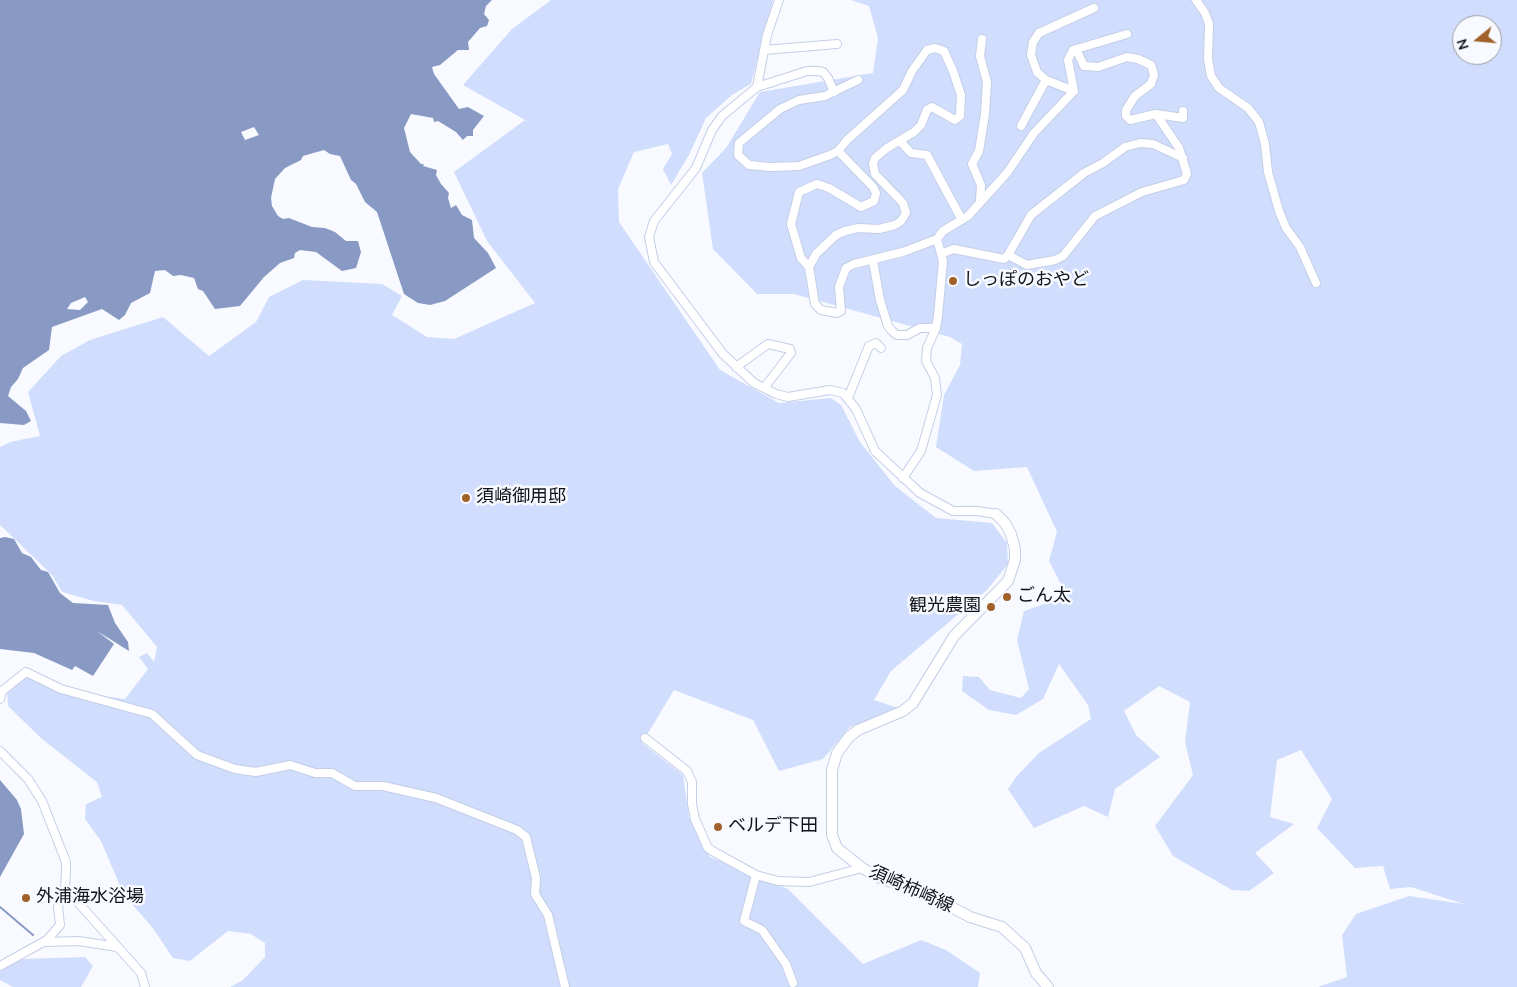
<!DOCTYPE html>
<html>
<head>
<meta charset="utf-8">
<style>
	body { margin:0 }
	#map { position:relative; width:1517px; height:987px; overflow:hidden; background:#f8faff; font-family:"Nunito Sans",sans-serif }
	canvas { display:block }
	.north { position:absolute; left:1452px; top:15px; width:50px; height:50px; box-sizing:border-box; background:#f8faff; border:1px solid #9b9da3; border-radius:50%; rotate:253deg; font-size:14px; font-weight:700; line-height:20px; text-align:center; color:#0f121a }
	.north::after { content:''; display:block; margin:auto; width:18px; height:22px; background:#a1612a; clip-path:polygon(50% 0,100% 100%,50% 72%,0 100%) }
</style>
</head>
<body>
<div id="map">
<canvas width="1517" height="987"></canvas>
<div class="north">N</div>
</div>
<script>
const ctx = document.querySelector('canvas').getContext('2d');
ctx.lineJoin = 'round';
function fill(path, color) { ctx.fillStyle = color; ctx.fill(path, 'evenodd'); }
const poly = rows => new Path2D(rows.map(r => 'M' + r).join(''));
function trace(path, color, width, dash) { ctx.strokeStyle = color; ctx.lineWidth = width; ctx.lineCap = dash ? 'butt' : 'round'; ctx.setLineDash(dash || []); ctx.stroke(path); }
function label(font, color, halo, rows, align = 'center') {
  ctx.font = font + ' "Nunito Sans","Noto Sans JP",sans-serif'; ctx.lineWidth = 5; ctx.setLineDash([]); ctx.textBaseline = 'middle'; ctx.strokeStyle = halo; ctx.fillStyle = color; for (const [text, x, y, turn = 0] of rows) {
    ctx.save(); ctx.translate(x, y); ctx.rotate((+turn || 0) * Math.PI / 180); ctx.textAlign = isNaN(turn) ? turn : align; if (halo) ctx.strokeText(text, 0, 0); ctx.fillText(text, 0, 0); ctx.restore();
  }
}
const green = poly([
	[551,0,773,0,751,84,732,95,706,118,689,155,671,185,663,169,672,154,668,144,634,152,618,189,619,222,720,370,779,403,831,398,841,405,860,442,895,486,936,518,992,523,1007,543,1008,564,987,590,891,671,874,700,898,708,850,727,823,759,779,771,753,720,674,690,642,743,683,775,689,817,710,857,788,889,863,964,921,940,946,950,980,973,978,987,230,987,243,980,265,957,265,943,251,934,228,931,190,961,173,958,152,927,124,895,101,841,85,819,86,804,102,797,97,782,42,739,8,706,7,691,25,671,69,692,125,699,148,669,139,657,147,653,154,662,157,647,122,605,94,601,62,592,52,575,0,525,0,447,10,442,40,436,28,392,61,356,90,340,163,317,209,356,256,322,269,297,303,280,382,284,402,296,392,315,427,337,454,339,535,303,487,241,454,172,525,120,463,85,512,29],
	[851,0,1517,0,1517,987,1318,987,1347,977,1342,935,1356,914,1409,896,1464,904,1411,887,1390,889,1383,866,1355,868,1317,828,1332,799,1301,750,1277,760,1270,817,1294,824,1255,853,1274,873,1249,891,1232,890,1173,856,1155,826,1193,775,1185,742,1190,702,1159,686,1124,711,1136,735,1160,757,1115,789,1108,817,1084,806,1034,828,1008,789,1016,777,1039,753,1091,719,1088,705,1059,664,1043,699,1016,715,989,710,962,691,963,676,979,677,990,690,1021,698,1029,689,1017,640,1024,611,1067,596,1049,561,1057,532,1027,467,974,471,936,447,944,395,960,365,962,344,950,337,794,294,757,294,713,249,702,173,726,148,760,92,873,73,878,38,869,6],
	[1462,25,1492,25,1492,55,1462,55],
	[85,957,93,966,81,987,13,987,0,980,0,969,24,959]
]);
const water = poly([
	[0,0,492,0,486,6,484,14,489,20,487,26,480,28,468,42,469,50,458,50,440,65,432,67,434,74,459,109,468,107,484,116,473,130,473,136,467,136,463,140,456,132,438,121,434,122,433,118,411,114,404,128,410,152,421,164,424,164,423,166,437,170,436,175,441,184,449,193,448,198,451,208,456,205,462,215,472,220,474,238,488,253,496,268,445,301,430,305,418,303,404,294,377,212,365,202,356,184,351,180,340,156,330,154,324,150,303,156,301,160,285,168,275,179,271,198,272,206,278,216,283,219,289,218,312,227,325,228,335,232,346,241,358,241,361,252,356,268,342,271,316,252,300,250,295,253,294,258,280,263,264,277,240,306,215,309,203,291,198,289,194,278,181,275,173,276,165,270,155,271,150,293,131,303,125,315,119,320,102,309,52,327,49,350,23,368,18,379,11,387,8,396,26,411,31,421,24,425,0,423],
	[254,127,259,135,245,140,241,132],
	[85,297,88,302,80,310,67,309,71,303],
	[5,537,14,539,22,553,31,557,41,570,48,572,60,593,73,603,108,605,115,623,128,642,129,651,97,631,114,644,93,676,75,666,72,670,34,653,0,649,0,538],
	[0,780,17,800,21,809,24,834,0,877]
]);
const stream = poly([
	[0,907,33,935]
]);
const minor = poly([
	[779,0,767,35,757,87,722,116,712,130,696,168,654,221,649,237,654,262,723,354,754,383,776,394,788,397,830,390,843,393,856,409,875,451,920,493,953,511,977,511,996,514],
	[1196,0,1205,13,1209,24,1208,59,1211,76,1219,88,1248,108,1259,122,1265,144,1268,172,1279,211,1286,228,1300,247,1316,283],
	[764,50,837,44],
	[757,87,807,71,817,71,823,72,828,78,834,92],
	[1074,91,1046,80,1037,72,1031,55,1033,42,1039,33,1094,8],
	[1074,91,1068,60,1073,50,1127,34],
	[1156,114,1183,118,1183,111],
	[1021,126,1046,80],
	[900,141,911,153,927,155,962,220],
	[838,151,873,187,876,193,874,201,861,207,829,188,817,184,799,192,791,224,801,258,809,267,815,304,821,310,837,313,841,311,839,287,846,268,854,264,903,252,937,239,943,231,968,216,1007,173,1034,133,1074,91],
	[980,201,981,185,972,164,979,151,985,114,987,82,980,56,982,39],
	[943,253,954,249,1004,259,1008,255,1031,215,1084,173,1103,163,1125,147,1140,143,1153,144,1183,158],
	[1008,255,1027,265,1055,260,1063,256,1095,216,1142,192,1184,180,1187,174,1179,148,1156,114,1130,120,1126,116,1126,110,1135,96,1151,84,1154,75,1151,65,1138,59,1127,57,1098,67,1084,66,1076,49],
	[873,261,880,300,888,326,892,331,897,335,907,335,920,328,936,328],
	[809,267,816,254,836,235,845,231,858,228,879,229,895,225,901,221,906,213,903,203,875,174,873,164,875,158,887,148,914,132,921,125,927,110,932,107,955,120,960,116,961,95,953,71,944,51,935,48,927,50,912,71,903,90,847,140,838,151,830,155,799,166,770,167,749,165,738,155,739,143,780,109,799,100,825,96,858,80],
	[736,367,768,344,790,349,791,353,764,388],
	[848,398,869,346,876,343,881,348],
	[903,478,921,451,937,395,935,378,926,361,927,348,936,328,938,316,943,261,937,239],
	[0,699,2,691,26,672,61,689,152,714,197,755,235,769,256,772,290,765,315,773,332,773,355,786,383,786,436,798,517,830,526,837,536,878,535,894,548,915,565,987],
	[645,738,687,771,692,782,692,804,695,819,708,848,716,853,756,875,778,881,809,882,862,868],
	[0,751,28,779,42,801,66,862,66,871,65,888,58,907,60,925,47,940,0,966],
	[756,875,744,921,762,930,786,964,793,983],
	[65,888,141,973,145,987],
	[44,942,79,941,117,947]
]);
const major = poly([
	[996,514,1005,523,1011,534,1015,549,1015,560,1008,581,954,636,913,703,903,711,858,730,849,737,837,753,832,770,832,835,837,848,862,868,880,878,927,894,970,917,1002,927,1025,948,1036,973,1048,987]
]);
const markers = [
	[953,281,5,"#a1612a"],
	[466,498,5,"#a1612a"],
	[1007,597,5,"#a1612a"],
	[991,607,5,"#a1612a"],
	[718,827,5,"#a1612a"],
	[26,898,5,"#a1612a"]
];
const poiNames = [
	["しっぽのおやど",963,281],
	["須崎御用邸",476,498],
	["ごん太",1017,597],
	["観光農園",981,607,"right"],
	["ベルデ下田",728,827],
	["外浦海水浴場",36,898]
];
const streetNames = [
	["須崎柿崎線",911,890,24]
];
fill(green, '#d0ddfd');
fill(water, '#8899c4');
trace(stream, '#8899c4', 2);
trace(minor, '#c4cee7', 10);
trace(major, '#c4cee7', 12);
trace(minor, '#fff', 8);
trace(major, '#fff', 10);
for (const [x, y, r, color] of markers) { const dot = new Path2D(); dot.arc(x, y, r, 0, 2 * Math.PI); ctx.fillStyle = color; ctx.fill(dot); trace(dot, '#f8faff', 2); }
label('18px', '#0f121a', '#f8faff', poiNames, 'left');
label('18px', '#0f121a', '#f8faff', streetNames);
</script>
</body>
</html>
